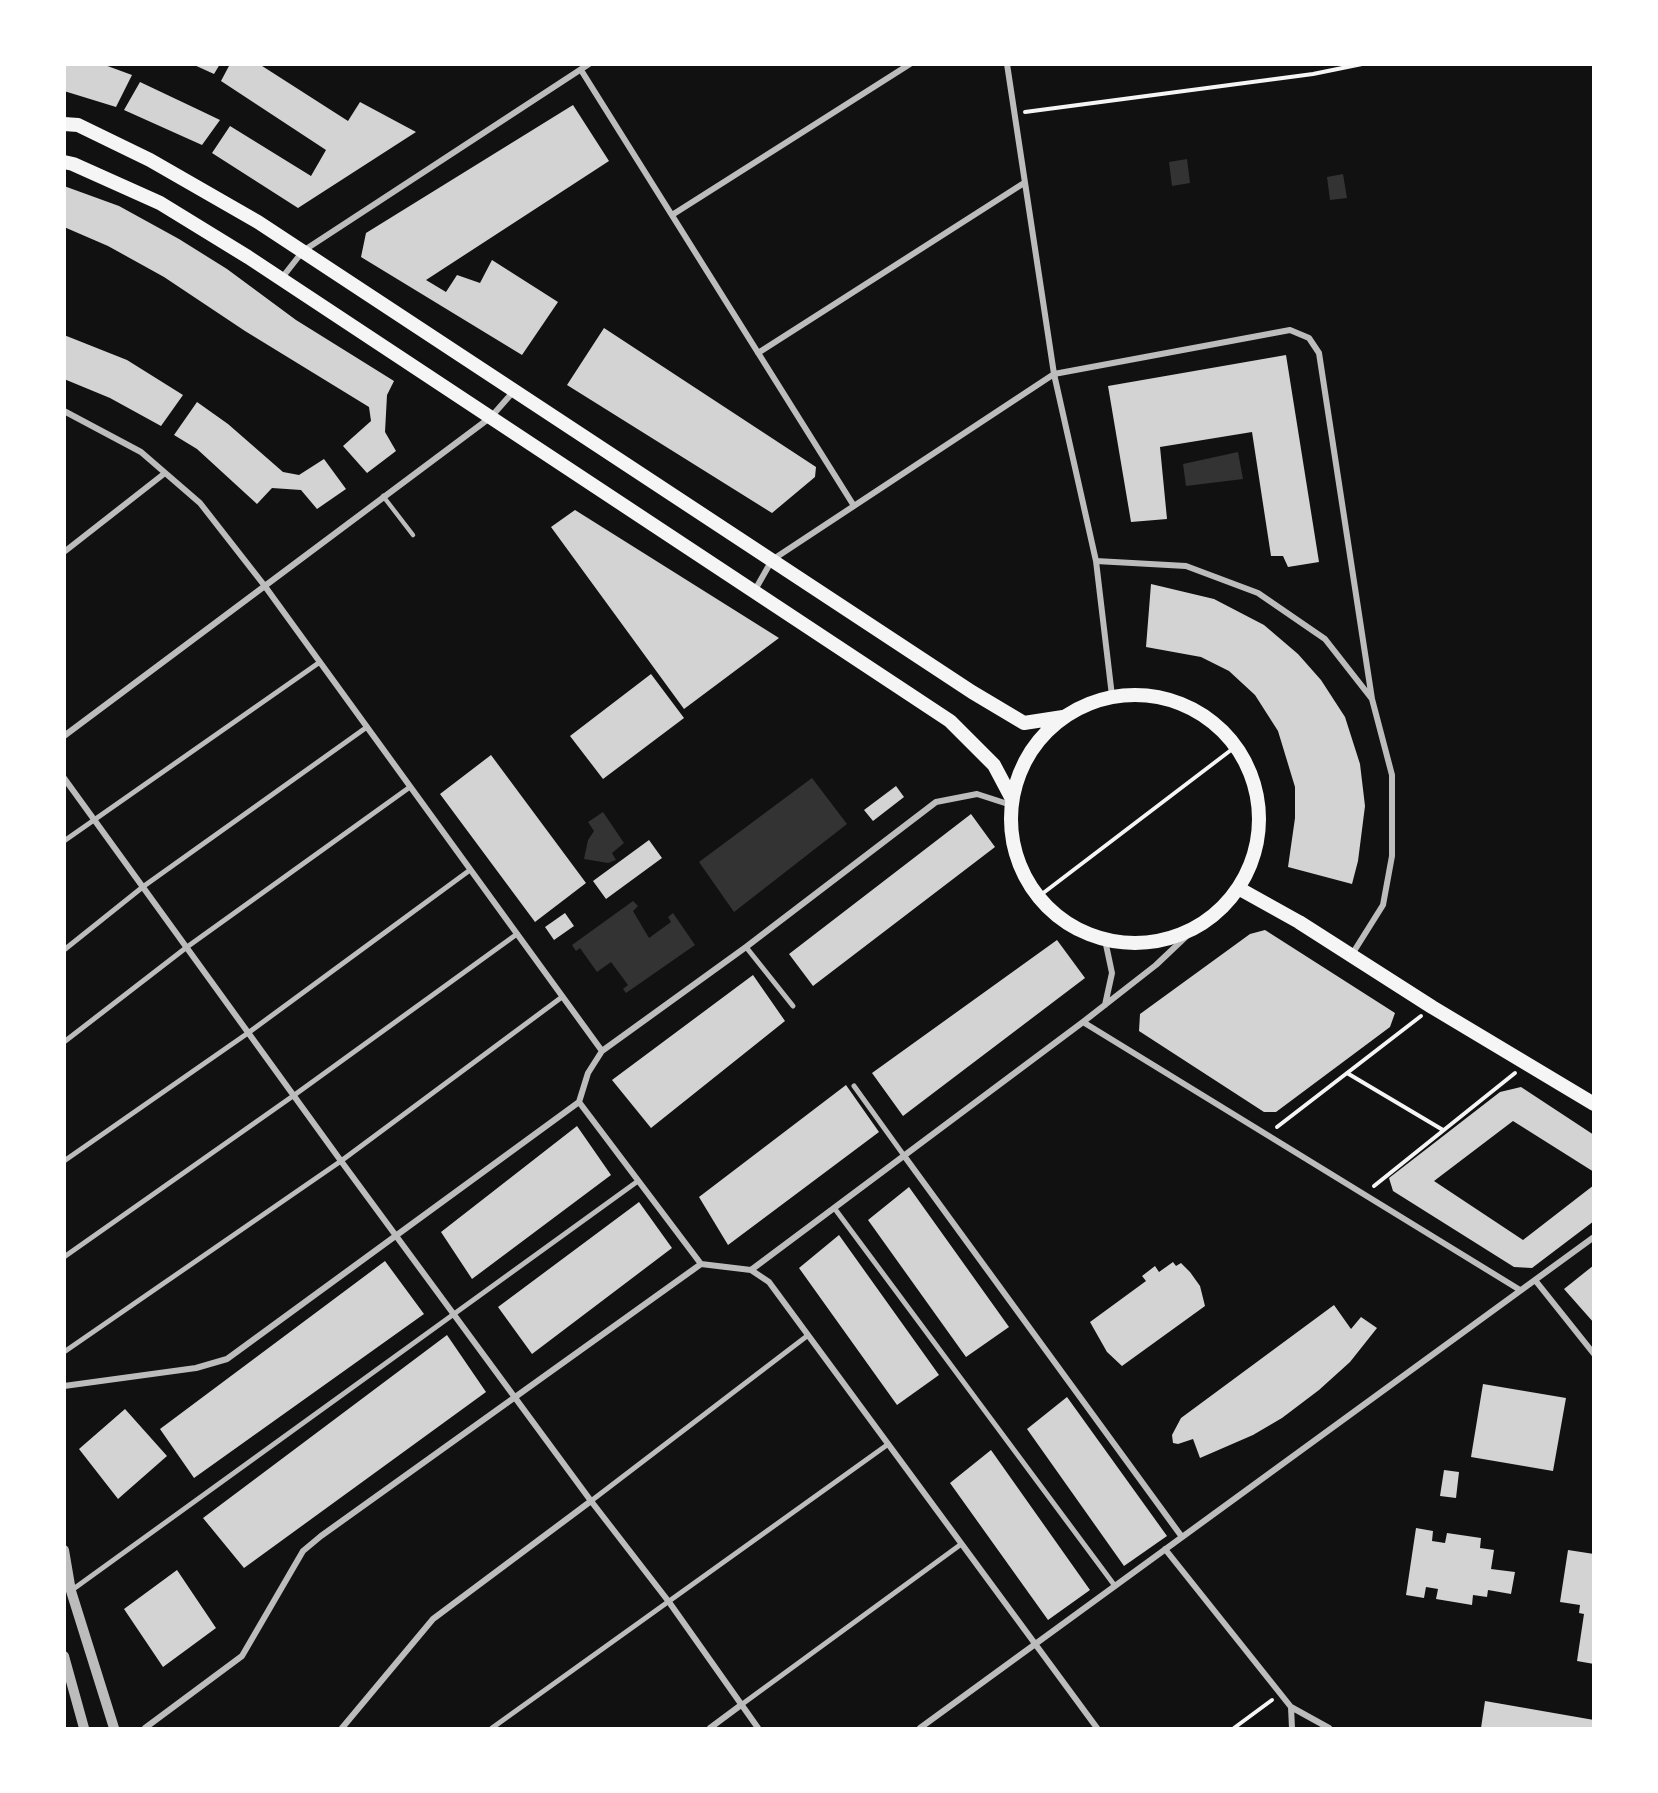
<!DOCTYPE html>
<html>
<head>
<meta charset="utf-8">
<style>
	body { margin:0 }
	#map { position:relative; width:1658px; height:1793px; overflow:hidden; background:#111; font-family:Signika,sans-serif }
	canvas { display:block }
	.frame { position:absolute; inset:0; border:66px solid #fff; pointer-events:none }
</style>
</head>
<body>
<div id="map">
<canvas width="1658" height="1793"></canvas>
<div class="frame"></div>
</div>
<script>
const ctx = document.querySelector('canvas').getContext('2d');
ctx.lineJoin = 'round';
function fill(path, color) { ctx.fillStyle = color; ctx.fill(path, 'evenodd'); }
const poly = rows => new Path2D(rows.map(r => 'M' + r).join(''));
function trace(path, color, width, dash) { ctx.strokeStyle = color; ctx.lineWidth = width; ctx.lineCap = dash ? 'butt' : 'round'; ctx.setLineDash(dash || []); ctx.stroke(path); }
const water = poly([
	[1187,159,1190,183,1172,186,1169,162],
	[1343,174,1347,198,1330,200,1327,177],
	[1238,452,1243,479,1186,486,1183,464],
	[812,778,847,824,734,912,699,862],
	[603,812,624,843,612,853,616,860,608,863,584,859,588,840,594,831,588,822],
	[633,901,638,906,633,911,649,938,671,922,668,917,673,913,695,945,626,993,623,989,628,985,611,962,597,972,580,948,576,951,572,945]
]);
const building = poly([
	[64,64,102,64,132,75,116,107,64,91],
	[192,64,220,64,214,74],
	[230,64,259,64,348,121,360,102,416,132,298,208,212,153,230,126,311,176,326,150,221,81],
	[140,82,197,109,220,120,202,145,124,110],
	[573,105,609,161,426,280,446,292,457,275,480,283,492,260,558,302,522,355,361,257,366,233],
	[64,186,119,206,179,239,227,269,296,320,394,381,387,395,385,432,396,451,367,473,343,446,371,421,369,407,245,331,164,277,108,246,64,227],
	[604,328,816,467,815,477,772,513,567,385],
	[64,335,127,360,183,395,161,426,110,398,64,379],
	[1286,355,1319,562,1288,567,1283,556,1271,556,1252,432,1160,447,1167,519,1131,522,1108,386],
	[197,402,228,424,283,472,299,475,324,459,346,489,317,509,301,490,272,488,257,504,197,449,174,435],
	[575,510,779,638,684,709,551,527],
	[1151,584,1214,599,1264,625,1298,654,1321,680,1345,717,1360,764,1365,806,1358,861,1352,884,1288,867,1295,818,1295,787,1278,731,1255,695,1229,671,1201,657,1146,647],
	[651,674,684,718,603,779,570,736],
	[491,755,586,883,535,922,440,794],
	[896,786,904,797,873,821,864,810],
	[971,814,995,847,813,986,789,954],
	[649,840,662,858,606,899,593,881],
	[565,913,574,926,554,940,545,927],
	[1265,930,1395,1013,1390,1027,1276,1112,1264,1112,1139,1031,1140,1014,1250,934],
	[1057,940,1085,978,903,1116,872,1073],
	[753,975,785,1021,651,1128,612,1080],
	[846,1085,879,1132,728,1245,699,1197],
	[1521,1087,1594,1135,1594,1172,1513,1121,1434,1181,1523,1240,1594,1185,1594,1221,1532,1268,1514,1267,1393,1191,1389,1178,1500,1092],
	[577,1126,611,1175,472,1279,441,1232],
	[909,1187,1009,1327,966,1357,868,1220],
	[639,1202,672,1248,532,1354,498,1307],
	[839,1235,939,1375,897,1405,799,1268],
	[385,1261,424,1314,194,1478,160,1429],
	[1173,1262,1176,1266,1181,1263,1190,1272,1200,1286,1205,1306,1122,1366,1107,1352,1090,1322,1146,1281,1142,1276,1155,1266,1159,1272],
	[1594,1265,1594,1323,1564,1289],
	[1334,1305,1351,1329,1361,1317,1377,1328,1350,1362,1319,1390,1282,1418,1253,1435,1200,1458,1193,1439,1178,1444,1173,1443,1172,1435,1181,1418],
	[447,1335,486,1392,244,1568,203,1518],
	[1483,1384,1566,1398,1553,1471,1471,1457],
	[1067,1397,1167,1536,1124,1566,1027,1429],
	[125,1409,167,1456,118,1499,79,1449],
	[991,1450,1090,1590,1048,1620,950,1483],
	[1444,1470,1459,1472,1456,1498,1440,1496],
	[1416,1528,1433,1531,1432,1541,1445,1543,1447,1533,1481,1538,1480,1548,1494,1550,1491,1569,1515,1572,1511,1594,1488,1590,1487,1597,1473,1595,1472,1605,1436,1599,1438,1589,1426,1587,1424,1598,1406,1595],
	[1568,1550,1594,1554,1594,1664,1577,1661,1584,1614,1579,1613,1580,1605,1560,1602],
	[177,1570,216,1628,163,1667,124,1609],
	[1485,1701,1594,1720,1594,1728,1481,1728]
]);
const path = poly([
	[1025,112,1313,74,1362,64],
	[1038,897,1235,747],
	[1347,1073,1443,1130],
	[1277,1127,1421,1016],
	[1374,1186,1515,1073],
	[1234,1728,1272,1700]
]);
const service = poly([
	[383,496,413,535]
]);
const pedestrian = poly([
	[64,841,320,662],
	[746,947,793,1006],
	[64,950,144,886,367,727],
	[64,1042,187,947,410,787],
	[854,1086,905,1157],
	[64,1161,248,1033,470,870],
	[835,1209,1115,1586],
	[64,1257,293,1096,517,934],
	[64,1352,341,1161,562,997],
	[591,1501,807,1336],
	[72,1590,638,1181],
	[741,1705,960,1545],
	[492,1728,887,1445]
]);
const minor = poly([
	[1007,64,1054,374,1096,561,1112,696],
	[581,70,854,506],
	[672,215,910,64],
	[281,279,303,251,589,64],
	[758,353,1024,183],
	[64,411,141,452,200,503,264,585,602,1051],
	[64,552,165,473],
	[1096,561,1186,566,1258,593,1325,639,1372,699,1392,775,1392,856,1383,905,1351,956],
	[755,590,772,560,1054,374,1290,330,1309,338,1319,353,1372,699],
	[64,736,491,417,513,392],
	[64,778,341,1161,591,1501,669,1602,758,1728],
	[1011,805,977,794,936,802,746,947,602,1051,588,1073,579,1102,701,1264,751,1270,769,1282,1097,1728],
	[1105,940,1112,973,1105,1005],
	[1083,1022,1520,1290],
	[905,1157,1182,1537],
	[751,1270,1083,1022,1156,965,1194,929],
	[1535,1280,1594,1354],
	[64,1386,196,1368,227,1359,579,1102],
	[1165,1549,1291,1707,1329,1728],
	[1291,1707,1292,1728],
	[145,1728,242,1656,303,1551,321,1536,701,1264],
	[342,1728,433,1619,591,1501],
	[710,1728,741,1705],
	[920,1728,1594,1237]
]);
const tertiary = poly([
	[64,1550,71,1591,114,1728],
	[64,1656,84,1728]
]);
const primary = poly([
	[64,124,78,125,150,160,258,222,972,692,1024,723,1063,717],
	[64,162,73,164,160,203,248,257,950,721,994,765,1012,799],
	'1011 819a124 124 0 1 1 248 0a124 124 0 1 1-248 0Z',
	[1238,888,1299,922,1432,1007,1594,1104]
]);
fill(water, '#333');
fill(building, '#d3d3d3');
trace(path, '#f5f5f5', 4);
trace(service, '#bcbcbc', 4.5);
trace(pedestrian, '#bcbcbc', 5);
trace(minor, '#bcbcbc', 6);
trace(tertiary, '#bcbcbc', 10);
trace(primary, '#f5f5f5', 14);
</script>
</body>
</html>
